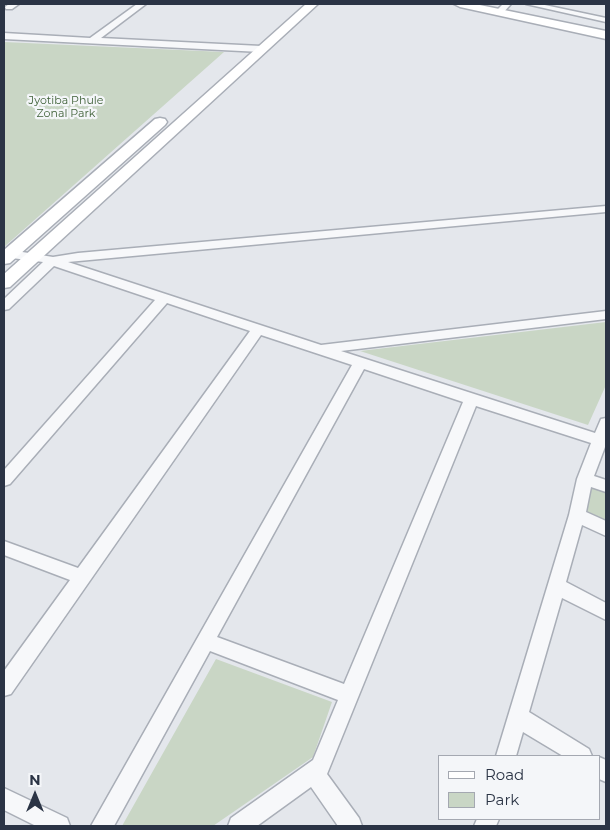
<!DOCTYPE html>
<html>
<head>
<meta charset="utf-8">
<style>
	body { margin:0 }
	#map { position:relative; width:610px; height:830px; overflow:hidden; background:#e4e7ec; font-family:Montserrat,sans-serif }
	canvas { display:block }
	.frame { position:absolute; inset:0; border:5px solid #2b3445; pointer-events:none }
	.legend { position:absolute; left:438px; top:755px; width:162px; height:65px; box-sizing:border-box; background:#f4f6f9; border:1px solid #a4a8b1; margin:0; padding:6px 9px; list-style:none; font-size:15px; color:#2b3445 }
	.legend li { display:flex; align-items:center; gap:10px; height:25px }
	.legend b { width:25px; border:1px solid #a4a8b1 }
	.north { position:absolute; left:10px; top:770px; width:50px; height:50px; -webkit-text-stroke:4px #f4f6f9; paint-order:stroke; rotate:0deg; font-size:14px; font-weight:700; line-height:20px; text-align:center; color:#2b3445 }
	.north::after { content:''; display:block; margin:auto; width:18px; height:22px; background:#2b3445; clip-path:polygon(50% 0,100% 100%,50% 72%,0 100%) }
</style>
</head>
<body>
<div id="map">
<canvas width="610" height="830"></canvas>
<div class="frame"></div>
<ul class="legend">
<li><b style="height:6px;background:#fff"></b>Road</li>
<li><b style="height:14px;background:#c9d6c5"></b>Park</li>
</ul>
<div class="north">N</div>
</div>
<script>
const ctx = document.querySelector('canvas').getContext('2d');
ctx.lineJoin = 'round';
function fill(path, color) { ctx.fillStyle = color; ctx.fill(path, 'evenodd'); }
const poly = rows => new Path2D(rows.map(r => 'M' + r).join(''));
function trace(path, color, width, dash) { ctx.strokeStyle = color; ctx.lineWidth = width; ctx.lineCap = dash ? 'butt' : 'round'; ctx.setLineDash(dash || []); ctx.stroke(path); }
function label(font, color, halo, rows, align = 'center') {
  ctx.font = font + ' Montserrat,sans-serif'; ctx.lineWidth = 4.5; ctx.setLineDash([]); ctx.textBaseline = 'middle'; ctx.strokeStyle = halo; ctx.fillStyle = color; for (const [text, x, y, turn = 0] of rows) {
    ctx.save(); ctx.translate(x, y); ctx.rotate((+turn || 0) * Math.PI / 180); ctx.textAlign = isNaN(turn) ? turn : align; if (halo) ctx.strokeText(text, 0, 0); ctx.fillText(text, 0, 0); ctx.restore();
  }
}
const green = poly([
	[4,42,224,52,4,247],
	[606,322,606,385,588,425,360,351],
	[593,487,606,492,606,529,577,515],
	[216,659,332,702,313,757,213,826,122,826]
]);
const street = poly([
	[9,4,19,4,12,9,6,9,5,7,9,4],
	[137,4,146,4,101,38,261,46,265,49,261,52,4,39,4,33,90,38,137,4],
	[503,4,511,4,502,14,496,14,495,12,503,4],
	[526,4,540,4,606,18,606,22,526,4],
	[606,206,606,212,68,262,321,345,606,311,606,319,341,351,595,433,601,419,606,418,606,448,605,447,594,476,606,480,606,492,591,487,586,512,606,521,606,536,582,525,566,582,606,603,606,620,562,598,529,712,589,749,592,756,563,756,523,732,516,756,496,756,569,515,577,479,591,443,476,406,327,774,359,818,362,826,338,826,311,787,257,826,228,826,231,818,313,760,338,700,210,651,114,826,91,826,352,365,261,335,11,694,4,696,4,671,70,580,4,555,4,541,78,568,250,331,167,303,10,484,4,486,4,470,155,300,54,266,9,309,4,310,4,299,43,262,4,257,4,249,53,257,78,253,606,206],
	[364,369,463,402,344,684,217,637,364,369],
	[599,757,606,760,606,782,599,779,599,757],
	[4,788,67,818,70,826,36,826,4,810,4,788],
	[477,819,499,819,496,826,474,826,477,819]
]);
const secondary = poly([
	[306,4,318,4,10,287,4,288,4,274,306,4],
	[454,4,475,4,606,31,606,39,460,7,454,4],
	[160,118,165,119,167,122,165,125,10,263,4,264,4,250,155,119,160,118]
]);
const farParknames = [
	["Jyotiba Phule",66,101],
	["Zonal Park",66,114]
];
fill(green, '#c9d6c5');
trace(street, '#a9aeb7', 3);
trace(secondary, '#a9aeb7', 3);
fill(street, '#f7f8fa');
fill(secondary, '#fff');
label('11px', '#3f6138', '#f4f6f9', farParknames);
</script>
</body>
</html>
